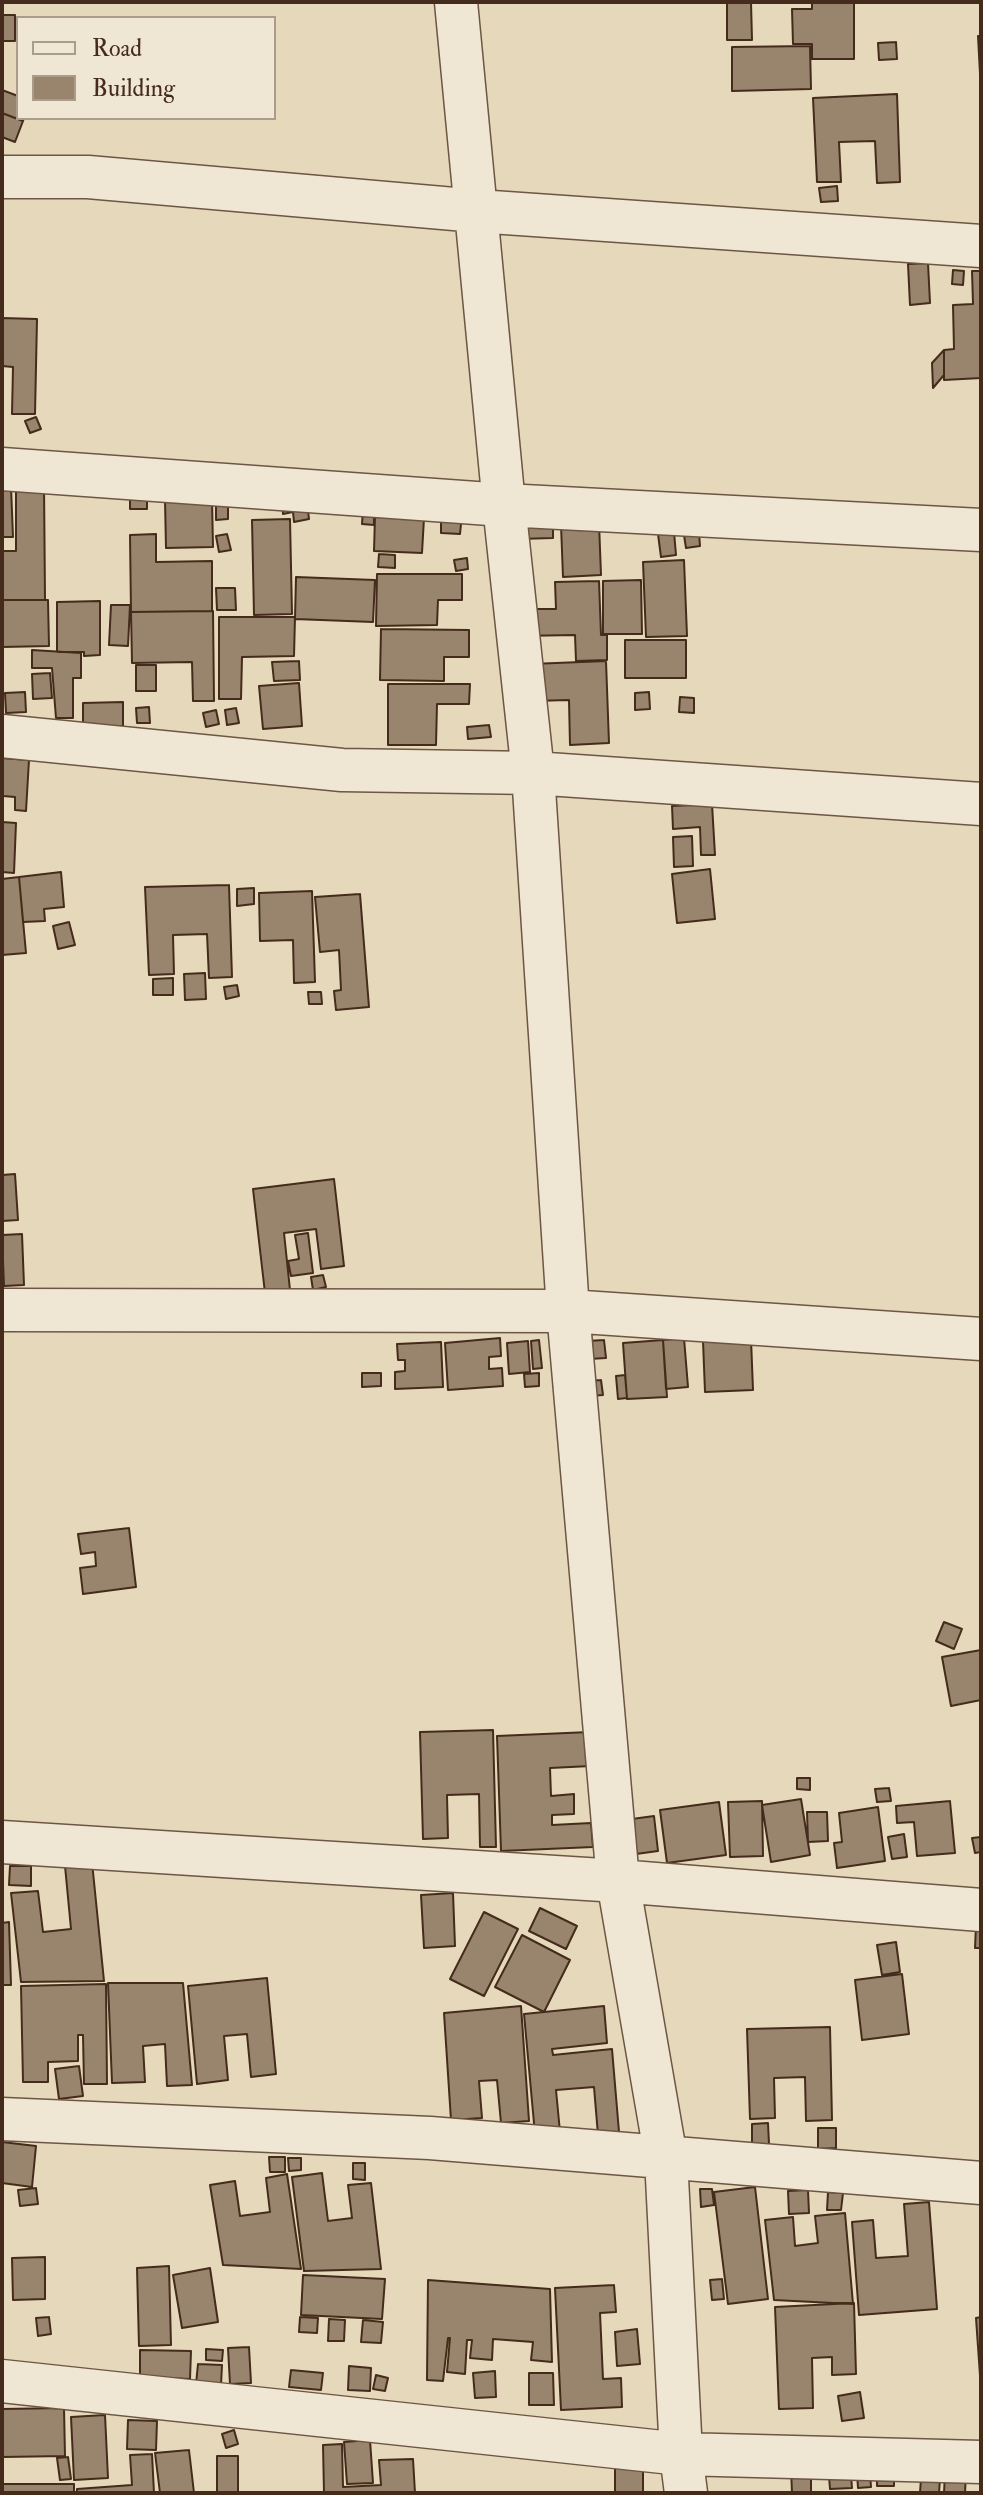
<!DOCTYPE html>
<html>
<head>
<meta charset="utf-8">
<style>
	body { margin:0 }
	#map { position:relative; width:983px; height:2495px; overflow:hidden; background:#e6d9bb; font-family:"IM FELL Double Pica",serif }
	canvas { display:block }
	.frame { position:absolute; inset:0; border:4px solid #452b1b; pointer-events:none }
	.legend { position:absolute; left:16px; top:16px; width:260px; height:104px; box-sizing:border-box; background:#efe6d3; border:2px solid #ab9b89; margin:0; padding:10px 14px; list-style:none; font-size:24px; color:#452b1b }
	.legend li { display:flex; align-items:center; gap:16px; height:40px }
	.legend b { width:40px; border:2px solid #ab9b89 }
</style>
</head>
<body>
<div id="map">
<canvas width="983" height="2495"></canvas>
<div class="frame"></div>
<ul class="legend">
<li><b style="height:10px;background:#efe6d3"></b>Road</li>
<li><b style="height:22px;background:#99856e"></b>Building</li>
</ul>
</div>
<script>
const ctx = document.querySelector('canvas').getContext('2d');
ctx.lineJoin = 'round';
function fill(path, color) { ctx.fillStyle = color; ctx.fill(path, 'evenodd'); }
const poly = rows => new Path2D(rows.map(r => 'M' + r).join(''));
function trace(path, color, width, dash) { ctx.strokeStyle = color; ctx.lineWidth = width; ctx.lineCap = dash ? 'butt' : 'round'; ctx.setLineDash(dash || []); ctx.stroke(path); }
const building = poly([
	[727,2,751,2,752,40,727,40,727,2],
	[812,2,854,2,854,59,812,59,812,44,793,44,792,9,812,9,812,2],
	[2,15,15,15,15,41,2,41,2,15],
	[978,36,981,36,981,93,978,36],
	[896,42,897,59,879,60,878,43,896,42],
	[810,46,811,89,732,91,732,47,810,46],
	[2,90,18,96,18,118,24,118,23,121,2,113,2,90],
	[897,94,900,182,877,183,875,141,839,142,841,182,817,182,813,98,897,94],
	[2,113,23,121,15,142,2,137,2,113],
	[837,186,838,201,821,202,819,188,837,186],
	[928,263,930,303,910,305,908,264,928,263],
	[953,270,964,271,963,285,952,284,953,270],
	[972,271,981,271,981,378,944,380,944,350,954,349,953,305,973,304,972,271],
	[2,318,37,319,35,414,12,414,13,367,2,366,2,318],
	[944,350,944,375,933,388,932,363,944,350],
	[36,417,41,429,30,433,25,421,36,417],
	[16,483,44,483,45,600,2,600,2,551,16,551,16,483],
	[11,487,13,537,2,537,2,488,11,487],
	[130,493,147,493,147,509,130,509,130,493],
	[212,499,213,547,166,548,165,500,212,499],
	[216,500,228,500,228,519,216,520,216,500],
	[282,502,307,503,309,519,294,522,293,512,283,514,282,502],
	[363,510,374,510,374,525,362,524,363,510],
	[441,513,462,514,460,534,441,533,441,513],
	[375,516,424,518,422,553,374,551,375,516],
	[553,518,553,538,519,539,518,519,553,518],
	[290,519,292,614,254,615,252,520,290,519],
	[599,523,601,575,563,577,561,525,599,523],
	[674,532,676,555,661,557,658,534,674,532],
	[699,533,700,546,686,548,684,535,699,533],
	[156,534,156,562,212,561,212,611,131,612,130,535,156,534],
	[227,534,231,550,219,552,216,536,227,534],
	[379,554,395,555,395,568,378,567,379,554],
	[467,558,468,569,456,571,454,560,467,558],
	[684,560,687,636,646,637,643,562,684,560],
	[377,574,462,574,462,600,438,600,437,625,376,626,377,574],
	[296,577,375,580,373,622,295,619,296,577],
	[641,580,642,634,603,634,603,581,641,580],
	[599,581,601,635,607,635,607,660,576,661,575,635,519,636,519,609,556,609,555,582,599,581],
	[216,588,235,588,236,610,217,610,216,588],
	[2,600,48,600,49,646,2,647,2,600],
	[100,601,100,655,84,656,84,652,57,652,57,602,100,601],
	[111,605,130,605,128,646,109,645,111,605],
	[213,611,214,701,193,701,192,662,132,663,131,612,213,611],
	[219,617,295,617,294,656,242,657,241,699,219,699,219,617],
	[381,629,469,630,469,657,444,657,444,681,380,680,381,629],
	[625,640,686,640,686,678,625,678,625,640],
	[32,650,81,653,81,678,73,678,73,718,56,718,52,668,32,668,32,650],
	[299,661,300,680,274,681,272,662,299,661],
	[606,661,609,743,570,745,569,700,532,701,531,664,606,661],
	[136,665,156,665,156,691,136,691,136,665],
	[50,673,52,698,33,699,32,674,50,673],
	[299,683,302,726,263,729,259,686,299,683],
	[388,684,470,684,469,704,437,704,436,745,388,745,388,684],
	[25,692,26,712,6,713,5,693,25,692],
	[649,692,650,709,635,710,635,693,649,692],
	[680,697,694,698,694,713,679,712,680,697],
	[123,702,123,726,83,727,83,703,123,702],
	[149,707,150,723,137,723,136,708,149,707],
	[236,708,239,723,227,725,225,710,236,708],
	[216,710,219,724,206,727,203,713,216,710],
	[489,725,491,737,468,739,467,727,489,725],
	[2,758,29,760,26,811,15,810,15,797,3,796,2,758],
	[712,804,715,855,701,855,700,827,673,829,672,806,712,804],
	[2,822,16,823,14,873,2,872,2,822],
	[692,836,693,866,674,867,673,837,692,836],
	[710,869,715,919,677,923,672,874,710,869],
	[61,872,64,907,44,909,45,921,23,922,19,877,61,872],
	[19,877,26,953,2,955,2,879,19,877],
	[229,885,232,977,209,978,207,934,173,935,174,974,149,975,145,887,229,885],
	[254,888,254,904,237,906,237,889,254,888],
	[312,891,315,982,294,983,293,940,260,941,259,893,312,891],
	[360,894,369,1007,336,1010,334,991,341,990,339,950,320,952,315,897,360,894],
	[69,922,75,945,58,949,53,926,69,922],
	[205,973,206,999,185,1000,184,974,205,973],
	[173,978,173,995,153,995,153,979,173,978],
	[237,985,239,996,226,999,224,987,237,985],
	[308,992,321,992,322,1004,309,1004,308,992],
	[15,1174,18,1220,2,1221,2,1175,15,1174],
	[334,1179,344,1266,321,1269,316,1229,284,1233,290,1290,265,1293,253,1189,334,1179],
	[308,1233,313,1273,291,1276,288,1261,299,1259,295,1235,308,1233],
	[22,1234,24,1285,4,1286,2,1235,22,1234],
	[323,1275,326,1287,313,1290,311,1277,323,1275],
	[500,1338,501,1356,489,1357,489,1369,502,1368,503,1386,448,1390,445,1343,500,1338],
	[684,1338,688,1387,666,1389,663,1340,684,1338],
	[751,1339,753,1390,705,1392,703,1341,751,1339],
	[539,1340,542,1368,533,1369,531,1341,539,1340],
	[604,1340,606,1358,589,1359,587,1341,604,1340],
	[663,1340,667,1397,627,1399,623,1343,663,1340],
	[528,1341,530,1372,509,1374,507,1343,528,1341],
	[441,1342,443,1387,395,1389,395,1372,405,1371,405,1360,398,1360,397,1344,441,1342],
	[362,1373,381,1373,381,1386,362,1387,362,1373],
	[539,1373,539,1386,525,1387,524,1374,539,1373],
	[625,1375,627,1398,618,1399,616,1376,625,1375],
	[601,1380,603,1395,590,1396,589,1381,601,1380],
	[129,1528,136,1587,83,1594,80,1568,96,1566,95,1552,81,1554,78,1534,129,1528],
	[944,1622,962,1629,954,1649,936,1641,944,1622],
	[981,1650,981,1700,951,1706,942,1657,981,1650],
	[493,1730,496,1847,480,1847,479,1794,447,1795,448,1838,423,1839,420,1732,493,1730],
	[590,1732,591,1766,550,1768,551,1796,574,1794,574,1814,552,1815,552,1825,591,1823,593,1847,501,1851,497,1736,590,1732],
	[797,1778,810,1778,810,1790,797,1789,797,1778],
	[889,1788,891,1801,877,1802,875,1789,889,1788],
	[801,1799,810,1855,771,1862,762,1805,801,1799],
	[762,1801,763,1856,730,1857,728,1802,762,1801],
	[950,1801,955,1853,917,1856,914,1822,897,1823,896,1806,950,1801],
	[719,1802,726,1855,667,1863,660,1810,719,1802],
	[878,1807,885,1861,837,1868,834,1843,842,1842,839,1813,878,1807],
	[807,1812,827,1812,828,1841,808,1842,807,1812],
	[654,1816,658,1851,636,1854,632,1819,654,1816],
	[904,1834,907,1857,892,1859,888,1837,904,1834],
	[981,1837,981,1852,975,1853,972,1838,981,1837],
	[92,1862,104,1981,21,1982,11,1893,38,1891,43,1932,71,1929,65,1866,92,1862],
	[10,1866,31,1866,31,1886,9,1885,10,1866],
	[453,1893,455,1946,424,1948,421,1895,453,1893],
	[540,1908,577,1926,566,1949,529,1931,540,1908],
	[484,1912,518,1929,484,1996,450,1979,484,1912],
	[9,1922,11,1985,2,1985,2,1923,9,1922],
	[976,1925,981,1925,981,1948,975,1948,976,1925],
	[522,1935,570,1960,544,2012,495,1987,522,1935],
	[896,1942,900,1972,882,1975,877,1945,896,1942],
	[902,1974,909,2034,862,2040,855,1980,902,1974],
	[267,1978,276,2074,251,2077,247,2034,224,2036,228,2080,197,2084,188,1986,267,1978],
	[108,1983,183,1983,192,2085,167,2086,165,2044,143,2046,145,2082,112,2083,108,1983],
	[106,1984,107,2084,84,2084,83,2035,78,2035,78,2061,48,2062,48,2082,23,2082,21,1986,106,1984],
	[521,2006,529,2121,501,2123,497,2080,479,2081,482,2118,451,2120,444,2013,521,2006],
	[604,2006,607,2043,552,2049,553,2055,612,2049,619,2132,598,2135,594,2087,556,2090,560,2132,535,2134,524,2014,604,2006],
	[830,2027,832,2120,806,2121,805,2077,774,2078,775,2118,750,2119,747,2029,830,2027],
	[79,2066,83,2096,59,2099,55,2069,79,2066],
	[768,2123,769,2144,752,2145,752,2124,768,2123],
	[818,2128,836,2128,836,2148,818,2149,818,2128],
	[2,2142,36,2146,32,2187,2,2183,2,2142],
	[269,2157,285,2157,285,2172,270,2172,269,2157],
	[288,2158,301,2158,301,2170,289,2171,288,2158],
	[353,2163,365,2163,365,2180,353,2179,353,2163],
	[322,2173,328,2221,352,2218,348,2185,371,2183,381,2269,304,2271,292,2177,322,2173],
	[287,2174,301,2269,223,2265,210,2185,235,2181,240,2216,270,2212,266,2178,287,2174],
	[755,2187,768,2299,728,2304,714,2192,755,2187],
	[36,2188,38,2204,20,2206,18,2190,36,2188],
	[700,2189,712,2189,714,2205,701,2207,700,2189],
	[808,2190,809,2213,789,2214,788,2191,808,2190],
	[828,2192,843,2193,841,2210,827,2210,828,2192],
	[929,2202,937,2309,859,2315,852,2222,873,2220,876,2258,908,2256,904,2204,929,2202],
	[845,2213,853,2304,774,2300,765,2220,793,2217,795,2246,818,2243,815,2216,845,2213],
	[45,2257,45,2299,13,2300,12,2258,45,2257],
	[169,2266,171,2345,139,2346,137,2268,169,2266],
	[210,2268,218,2322,182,2328,173,2275,210,2268],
	[303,2275,385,2279,382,2319,301,2315,303,2275],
	[722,2279,724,2299,712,2300,710,2280,722,2279],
	[428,2280,550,2289,552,2362,531,2360,533,2342,493,2339,492,2360,470,2358,472,2340,467,2340,465,2374,447,2372,450,2338,448,2338,443,2381,427,2380,428,2280],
	[614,2285,616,2312,600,2313,603,2379,621,2378,622,2407,561,2410,555,2288,614,2285],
	[854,2303,856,2374,832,2375,832,2357,812,2358,813,2408,779,2409,775,2307,854,2303],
	[49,2317,51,2334,38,2336,36,2318,49,2317],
	[300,2317,318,2318,317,2333,299,2332,300,2317],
	[981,2317,981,2390,976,2318,981,2317],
	[329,2319,345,2320,344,2341,328,2341,329,2319],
	[363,2320,383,2322,381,2343,361,2342,363,2320],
	[637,2329,640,2364,617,2366,615,2332,637,2329],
	[249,2347,251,2383,230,2384,228,2348,249,2347],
	[206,2349,223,2350,222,2361,206,2360,206,2349],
	[140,2350,191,2351,190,2379,140,2377,140,2350],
	[198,2364,222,2365,221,2385,196,2384,198,2364],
	[349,2366,371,2368,370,2391,348,2390,349,2366],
	[291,2370,323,2373,321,2390,289,2387,291,2370],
	[495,2371,496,2397,475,2398,473,2373,495,2371],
	[529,2373,553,2373,554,2405,529,2405,529,2373],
	[376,2375,388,2378,385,2391,373,2389,376,2375],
	[860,2392,864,2418,842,2421,838,2396,860,2392],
	[64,2408,65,2456,2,2457,2,2409,64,2408],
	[105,2415,108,2478,74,2480,71,2417,105,2415],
	[128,2420,157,2421,156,2450,127,2449,128,2420],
	[234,2430,238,2444,226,2448,222,2434,234,2430],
	[370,2440,373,2483,347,2484,344,2442,370,2440],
	[342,2444,343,2487,381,2485,379,2460,413,2459,415,2493,324,2493,323,2445,342,2444],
	[189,2450,194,2493,160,2493,155,2453,189,2450],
	[152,2454,154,2493,77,2493,77,2489,132,2485,130,2455,152,2454],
	[615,2455,643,2455,643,2493,615,2493,615,2455],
	[217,2456,238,2456,238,2493,217,2493,217,2456],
	[68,2457,71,2479,60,2480,57,2458,68,2457],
	[877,2465,894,2465,894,2486,877,2486,877,2465],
	[811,2468,811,2493,792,2493,791,2469,811,2468],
	[870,2472,871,2487,858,2488,857,2473,870,2472],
	[945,2473,966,2474,965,2493,944,2493,945,2473],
	[851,2475,852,2488,830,2489,829,2476,851,2475],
	[921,2478,940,2479,939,2493,920,2493,921,2478],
	[2,2484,74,2484,74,2493,2,2493,2,2484]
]);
const minor = poly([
	[456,2,504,505,533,773,568,1311,618,1881,666,2158,681,2454,686,2493],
	[2,177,88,177,477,211,981,246],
	[2,469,504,505,981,530],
	[2,736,342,770,533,773,981,804],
	[2,1310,568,1311,981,1339],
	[2,1842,618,1881,981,1910],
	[2,2119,430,2138,981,2183],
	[2,2381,681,2454,981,2462]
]);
fill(building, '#99856e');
trace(building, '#452b1b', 2);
trace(minor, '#6d5643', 45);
trace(minor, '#efe6d3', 42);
</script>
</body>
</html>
